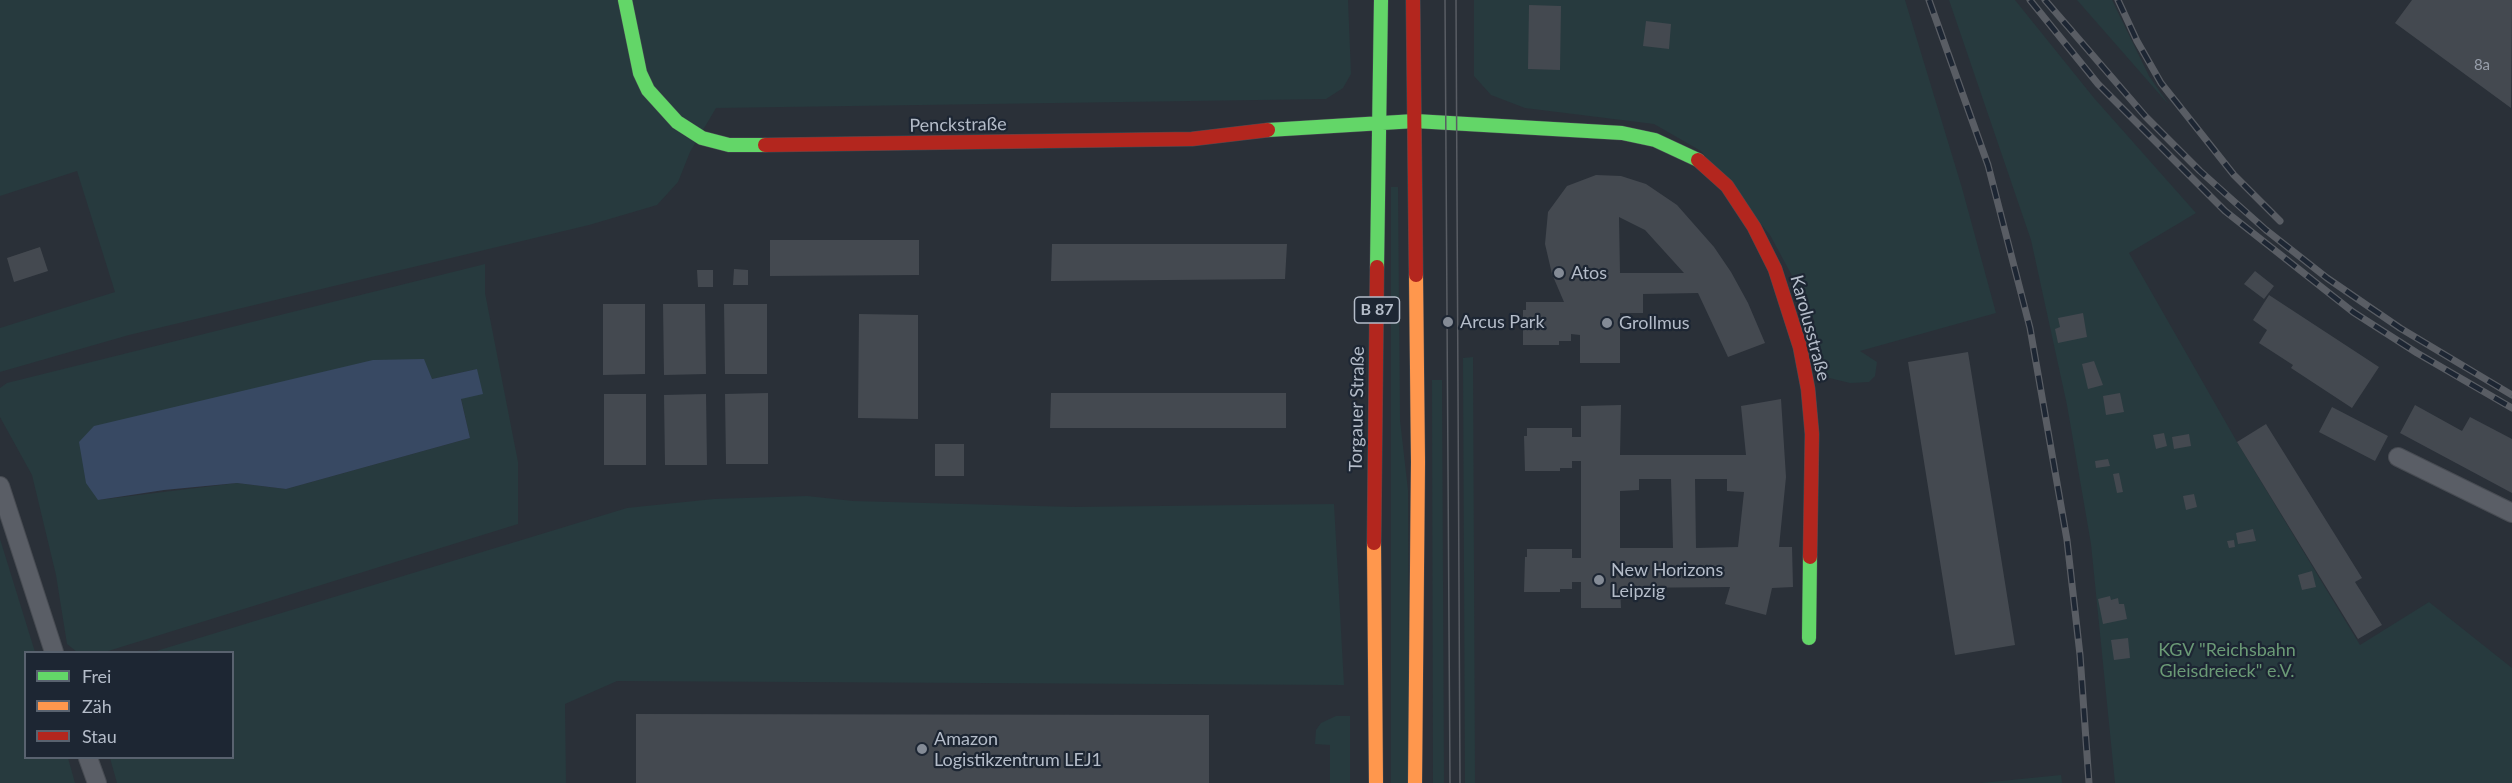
<!DOCTYPE html>
<html>
<head>
<meta charset="utf-8">
<style>
	body { margin:0 }
	#map { position:relative; width:2512px; height:783px; overflow:hidden; background:#2a3038; font-family:Lato,sans-serif }
	canvas { display:block }
	.legend { position:absolute; left:24px; top:651px; width:210px; height:108px; box-sizing:border-box; background:#1d2633; border:2px solid #59626f; margin:0; padding:8px 10px; list-style:none; font-size:18px; color:#b4bcc9 }
	.legend li { display:flex; align-items:center; gap:12px; height:30px }
	.legend b { width:30px; border:2px solid #59626f }
</style>
</head>
<body>
<div id="map">
<canvas width="2512" height="783"></canvas>
<ul class="legend">
<li><b style="height:8px;background:#63d668"></b>Frei</li>
<li><b style="height:8px;background:#ff974d"></b>Zäh</li>
<li><b style="height:8px;background:#b3261e"></b>Stau</li>
</ul>
</div>
<script>
const ctx = document.querySelector('canvas').getContext('2d');
ctx.lineJoin = 'round';
function fill(path, color) { ctx.fillStyle = color; ctx.fill(path, 'evenodd'); }
const poly = rows => new Path2D(rows.map(r => 'M' + r).join(''));
function trace(path, color, width, dash) { ctx.strokeStyle = color; ctx.lineWidth = width; ctx.lineCap = dash ? 'butt' : 'round'; ctx.setLineDash(dash || []); ctx.stroke(path); }
function label(font, color, halo, rows, align = 'center') {
  ctx.font = font + ' Lato,sans-serif'; ctx.lineWidth = 4.5; ctx.setLineDash([]); ctx.textBaseline = 'middle'; ctx.strokeStyle = halo; ctx.fillStyle = color; for (const [text, x, y, turn = 0] of rows) {
    ctx.save(); ctx.translate(x, y); ctx.rotate((+turn || 0) * Math.PI / 180); ctx.textAlign = isNaN(turn) ? turn : align; if (halo) ctx.strokeText(text, 0, 0); ctx.fillText(text, 0, 0); ctx.restore();
  }
}
const green = poly([
	[0,0,1348,0,1351,74,1343,88,1326,99,716,108,690,152,678,182,657,205,589,225,129,335,0,372,0,328,115,292,77,171,0,196],
	[1474,0,1905,0,1962,188,1996,313,1860,351,1877,362,1875,376,1869,382,1850,383,1817,375,1806,323,1815,323,1810,309,1770,235,1701,151,1654,124,1525,108,1491,95,1474,76],
	[1949,0,2015,0,2094,98,2196,213,2129,253,2237,442,2360,645,2429,602,2512,668,2512,783,2115,783,2091,544,2067,405,2031,240],
	[2077,0,2112,0,2149,76,2169,105],
	[1391,187,1398,187,1400,420,1408,490,1409,783,1391,783],
	[485,264,485,293,518,462,518,524,105,652,77,652,67,644,56,575,32,475,0,417,0,388,7,383],
	[477,369,461,398,470,438,286,489,237,483,98,500,432,379],
	[1473,357,1475,783,1465,783,1463,358],
	[1432,380,1442,380,1444,783,1433,783],
	[807,496,853,501,1073,507,1334,504,1344,685,617,681,565,704,566,783,117,783,110,758,232,758,232,652,153,652,627,508,714,499],
	[0,539,35,652,26,652,26,758,68,758,75,783,0,783],
	[1336,716,1350,716,1350,783,1330,783,1330,745,1315,744,1316,730,1321,723],
	[2061,775,2062,783,1981,783]
]);
const water = poly([
	[424,359,432,379,477,369,483,394,461,399,470,438,286,489,237,483,164,490,98,500,86,483,79,442,94,426,373,360]
]);
const building = poly([
	[2412,0,2512,0,2511,108,2395,23],
	[1529,5,1561,6,1560,70,1528,69],
	[1646,21,1671,24,1669,49,1643,46],
	[1596,175,1621,176,1646,184,1677,205,1714,247,1731,272,1748,303,1765,343,1728,357,1698,293,1643,294,1643,313,1620,313,1620,363,1580,363,1580,335,1571,334,1571,341,1559,341,1559,345,1523,345,1523,310,1526,310,1526,302,1564,302,1552,274,1545,244,1548,212,1567,186],
	[1619,217,1645,230,1684,273,1620,273],
	[770,240,919,240,919,275,770,276],
	[1052,244,1287,244,1285,279,1051,281],
	[40,247,48,271,14,282,7,258],
	[734,269,748,270,748,285,733,285],
	[697,270,713,270,713,287,698,287],
	[2255,271,2274,286,2264,299,2244,284],
	[2269,295,2379,367,2352,408,2291,368,2293,365,2259,343,2267,330,2253,320],
	[603,304,645,304,645,374,603,375],
	[663,304,705,304,706,374,664,375],
	[724,304,767,304,767,374,725,374],
	[2083,313,2087,337,2058,343,2055,329,2060,327,2058,318],
	[859,314,918,315,918,419,858,418],
	[1968,352,2015,645,1955,655,1908,362],
	[2094,361,2103,385,2088,389,2082,364],
	[768,393,768,464,726,464,725,394],
	[1051,393,1286,393,1286,428,1050,428],
	[2120,393,2124,412,2106,415,2103,396],
	[604,394,646,394,646,465,604,465],
	[706,394,707,465,665,465,664,395],
	[1781,399,1786,477,1779,547,1792,547,1793,587,1772,588,1766,615,1725,604,1730,587,1620,588,1621,608,1581,608,1581,582,1572,582,1572,589,1560,589,1560,592,1524,592,1525,557,1527,557,1527,549,1572,549,1572,558,1581,558,1581,461,1572,461,1572,468,1560,468,1560,471,1525,471,1524,436,1527,436,1527,428,1572,428,1572,437,1581,437,1581,406,1621,405,1620,455,1746,455,1741,406],
	[1639,479,1671,479,1673,548,1620,548,1620,491,1639,490],
	[1695,479,1727,479,1727,491,1744,492,1738,547,1696,548],
	[2415,405,2462,431,2470,417,2512,439,2512,493,2400,433],
	[2332,407,2388,436,2375,461,2319,432],
	[2266,424,2362,578,2355,582,2382,625,2358,639,2237,442],
	[2164,433,2167,446,2156,449,2153,435],
	[2189,434,2191,446,2174,449,2172,437],
	[935,444,964,444,964,476,935,476],
	[2108,459,2110,466,2096,468,2095,461],
	[2119,473,2123,492,2117,493,2113,474],
	[2194,494,2197,507,2186,510,2183,496],
	[2253,529,2256,541,2238,544,2236,533],
	[2234,540,2235,547,2229,548,2227,541],
	[2312,571,2316,587,2302,590,2298,575],
	[2110,596,2111,600,2118,598,2119,604,2124,604,2127,619,2103,624,2098,599],
	[2128,638,2130,658,2114,660,2111,640],
	[636,714,1209,715,1209,783,636,783]
]);
const street = poly([
	[2398,457,2512,513],
	[0,486,54,652],
	[88,758,97,783]
]);
const fast = poly([
	[625,0,640,73,648,90,677,122,702,138,729,145,765,145],
	[1268,130,1415,121,1622,133,1655,140,1698,160],
	[1377,267,1381,0],
	[1809,638,1810,557]
]);
const slow = poly([
	[1374,543,1376,783],
	[1415,783,1418,462,1416,275]
]);
const jam = poly([
	[1413,0,1416,275],
	[765,145,1192,139,1268,130],
	[1698,160,1727,186,1754,227,1775,269,1800,347,1808,389,1812,434,1810,557],
	[1374,543,1377,267]
]);
const tram = poly([
	[1445,0,1450,783],
	[1456,0,1460,783]
]);
const rail = poly([
	[1929,0,1988,165,2030,328,2067,540,2080,655,2089,783],
	[2030,0,2098,84,2225,211,2353,312,2417,353,2512,408],
	[2045,0,2146,117,2200,171,2266,230,2327,278,2400,328,2512,395],
	[2118,0,2137,41,2161,83,2234,175,2280,221]
]);
const markers = [
	[1559,273,6,"#848b96"],
	[1448,322,6,"#848b96"],
	[1607,323,6,"#848b96"],
	[1599,580,6,"#848b96"],
	[922,749,6,"#848b96"]
];
const numberNames = [
	["8a",2482,65]
];
const shields = [
	[1377,310,45]
];
const shieldNames = [
	["B 87",1377,310]
];
const streetNames = [
	["Penckstraße",958,125,-1],
	["Karolusstraße",1810,328,75],
	["Torgauer Straße",1357,409,-89]
];
const poiNames = [
	["Atos",1571,273],
	["Arcus Park",1460,322],
	["Grollmus",1619,323],
	["New Horizons",1611,570],
	["Leipzig",1611,591],
	["Amazon",934,739],
	["Logistikzentrum LEJ1",934,760]
];
const parkNames = [
	["KGV \"Reichsbahn",2227,650],
	["Gleisdreieck\" e.V.",2227,671]
];
fill(green, '#273a3e');
fill(water, '#384963');
fill(building, '#444950');
trace(street, '#484c53', 20);
trace(fast, '#484c53', 15);
trace(slow, '#484c53', 15);
trace(jam, '#484c53', 15);
trace(street, '#5a5e66', 18);
trace(fast, '#63d668', 14);
trace(slow, '#ff974d', 14);
trace(jam, '#b3261e', 14);
trace(tram, '#595d64', 1.5);
trace(rail, '#595d64', 7);
trace(rail, '#1d2633', 4.5, [14]);
for (const [x, y, r, color] of markers) { const dot = new Path2D(); dot.arc(x, y, r, 0, 2 * Math.PI); ctx.fillStyle = color; ctx.fill(dot); trace(dot, '#1d2633', 2); }
label('15px', '#989fab', null, numberNames);
for (const [x, y, w] of shields) { const box = new Path2D(); box.roundRect(x - w / 2, y - 13, w, 26, 4.5); ctx.fillStyle = '#1d2633'; ctx.fill(box); trace(box, '#b4bcc9', 1.5); }
label('bold 16px', '#b4bcc9', null, shieldNames);
label('18px', '#b4bcc9', '#1d2633', streetNames);
label('18px', '#b4bcc9', '#1d2633', poiNames, 'left');
label('18px', '#6b9a76', '#1d2633', parkNames);
</script>
</body>
</html>
